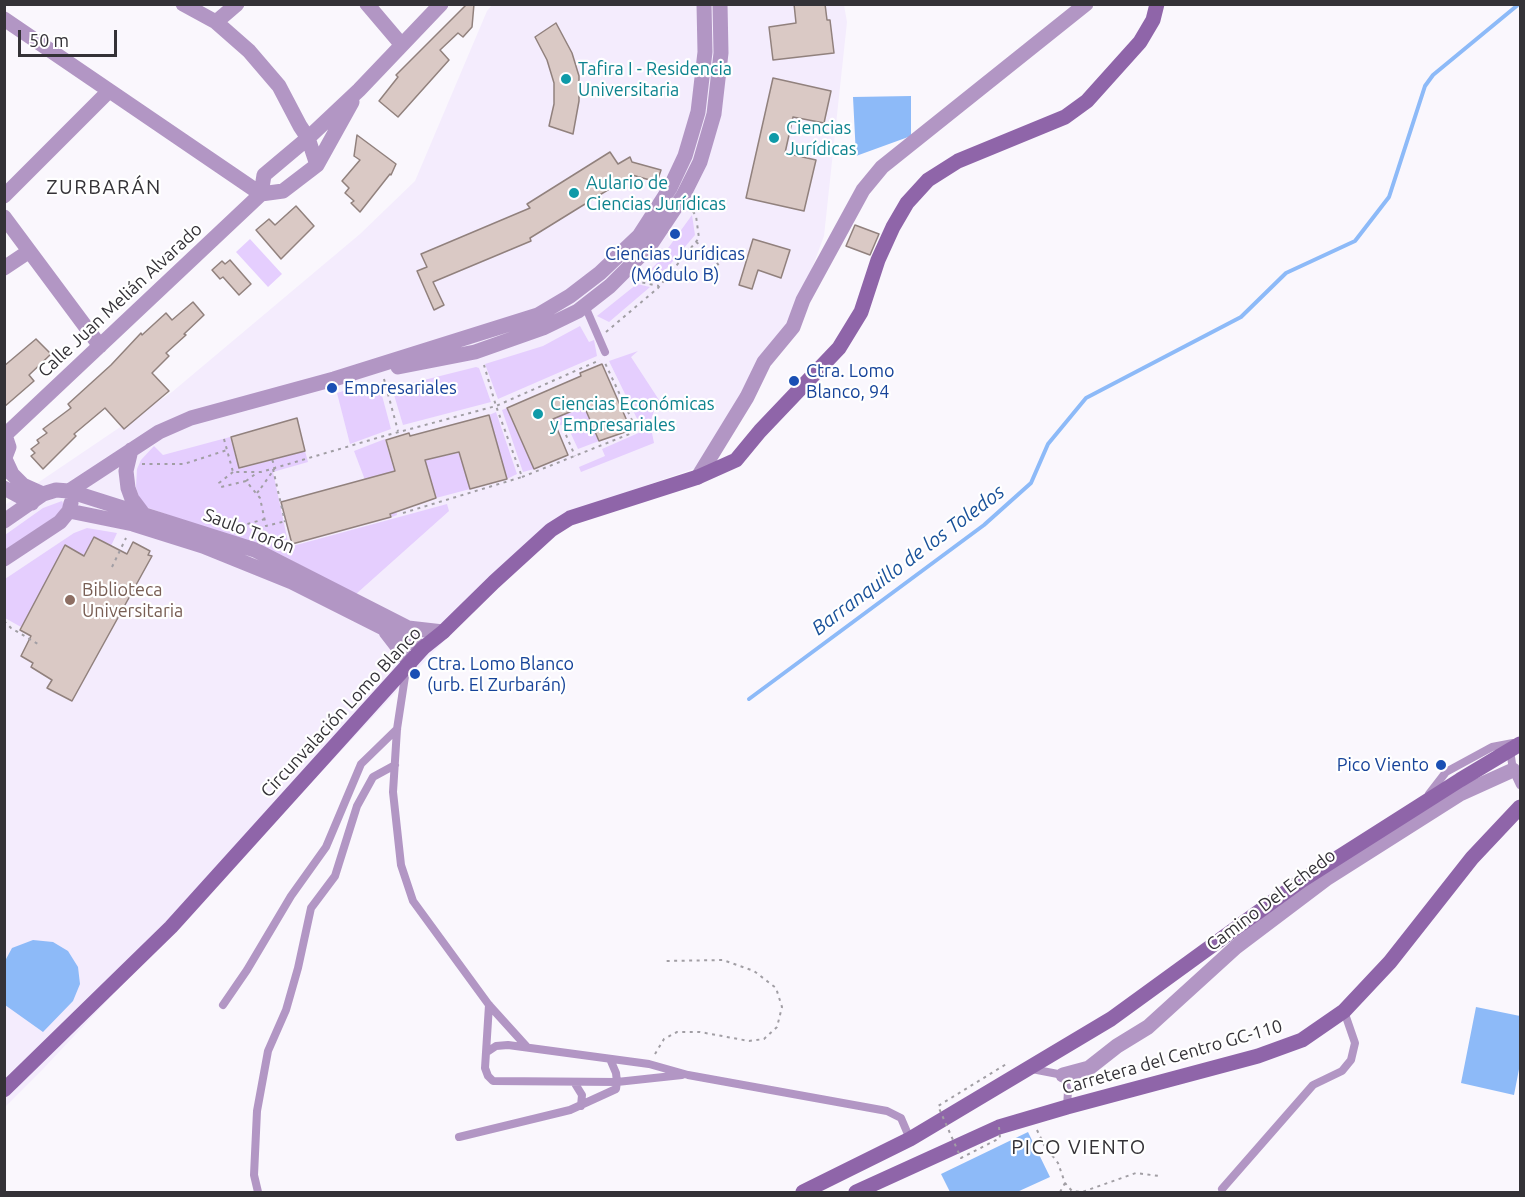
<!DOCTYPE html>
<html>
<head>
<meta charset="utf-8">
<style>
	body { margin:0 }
	#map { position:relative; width:1525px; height:1197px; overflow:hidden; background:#faf7fd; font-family:Ubuntu,sans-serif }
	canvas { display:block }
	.frame { position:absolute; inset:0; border:6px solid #343237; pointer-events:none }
	.scale { position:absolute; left:18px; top:30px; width:99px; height:27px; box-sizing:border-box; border:3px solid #343237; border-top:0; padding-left:8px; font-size:18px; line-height:21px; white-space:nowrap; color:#343237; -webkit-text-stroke:4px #fff; paint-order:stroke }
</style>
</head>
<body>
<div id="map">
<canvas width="1525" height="1197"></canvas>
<div class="frame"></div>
<div class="scale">50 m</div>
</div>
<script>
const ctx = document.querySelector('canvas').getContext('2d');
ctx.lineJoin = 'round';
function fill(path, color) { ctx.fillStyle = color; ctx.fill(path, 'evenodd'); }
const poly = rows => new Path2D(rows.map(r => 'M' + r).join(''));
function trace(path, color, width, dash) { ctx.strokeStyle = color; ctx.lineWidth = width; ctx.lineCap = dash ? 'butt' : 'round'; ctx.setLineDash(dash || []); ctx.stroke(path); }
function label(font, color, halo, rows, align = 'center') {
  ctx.font = font + ' Ubuntu,sans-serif'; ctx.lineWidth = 4.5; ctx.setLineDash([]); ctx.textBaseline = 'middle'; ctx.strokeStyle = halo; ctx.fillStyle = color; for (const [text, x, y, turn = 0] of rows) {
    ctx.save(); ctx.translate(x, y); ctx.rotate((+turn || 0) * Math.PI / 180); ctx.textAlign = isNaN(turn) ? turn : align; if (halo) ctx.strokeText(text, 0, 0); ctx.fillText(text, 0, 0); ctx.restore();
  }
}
const built = poly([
	[492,5,844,5,847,22,824,236,791,325,710,463,562,515,44,1068,5,1107,5,505,172,392,360,234,415,181,487,11]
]);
const green = poly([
	[692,215,695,235,655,282,642,279,658,262],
	[250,239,282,274,268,287,236,252],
	[637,284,650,287,609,322,597,316],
	[580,326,589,342,594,340,597,356,498,399,485,364,543,346],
	[638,351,631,357,661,403,654,411,650,423,654,443,581,472,579,467,605,456,602,449,643,431,609,361],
	[476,367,479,368,491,402,403,425,392,388],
	[380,388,391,429,350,444,337,393,350,389],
	[584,406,599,441,578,449,566,423,556,427,553,419],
	[507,408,534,469,523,472,502,410],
	[496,412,517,474,507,479,489,415],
	[230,437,239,469,305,451,308,462,273,472,289,547,447,504,449,511,356,594,281,555,146,507,139,497,136,487,137,469,141,460,154,446,163,455],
	[385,439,403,502,395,505,397,515,392,517,379,475,365,480,354,451],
	[459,453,470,489,436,498,425,460],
	[62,501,64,505,56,516,5,550,5,535,43,508],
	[87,528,117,533,111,546,94,537,84,556,65,546,21,627,5,618,5,579,74,533]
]);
const water = poly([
	[911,96,911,136,856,156,853,97],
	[33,940,53,942,68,951,78,967,80,984,73,1001,43,1032,5,1005,5,961,12,948],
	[1476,1007,1520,1016,1520,1064,1514,1095,1461,1083],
	[1028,1132,1050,1177,1017,1192,950,1192,941,1174]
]);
const stream = poly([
	[749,699,984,525,1031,483,1048,444,1086,398,1241,317,1286,273,1355,241,1389,197,1425,86,1433,75,1519,4]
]);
const building = poly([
	[467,4,474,4,472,27,463,37,458,33,440,50,449,60,398,117,379,101,398,77,396,75,467,4],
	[794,4,825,4,827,20,830,20,834,53,773,60,769,27,796,23,794,4],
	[556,23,572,53,579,76,579,101,573,134,549,126,554,104,554,83,547,60,535,37,556,23],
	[773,78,831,91,824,123,793,117,785,153,816,160,804,211,746,198,773,78],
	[357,135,396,164,391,175,390,174,360,212,351,203,354,201,345,193,349,188,342,181,360,160,354,156,357,135],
	[610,152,618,164,630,157,632,162,661,170,657,182,632,175,530,238,531,241,433,282,444,305,434,310,417,271,427,267,421,254,530,208,527,204,610,152],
	[296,206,314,226,281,259,256,230,269,219,275,225,296,206],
	[855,225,879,234,870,255,846,246,855,225],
	[753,239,790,250,781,278,758,270,752,289,739,285,753,239],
	[230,260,251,284,239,295,223,277,220,279,212,270,222,261,225,264,230,260],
	[193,302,204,315,184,334,186,335,166,353,169,356,152,373,169,391,124,429,105,408,74,434,76,436,43,469,31,456,35,453,31,449,39,443,37,440,47,433,43,429,71,408,68,404,111,365,141,333,142,335,166,313,172,320,193,302],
	[36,339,51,354,29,375,34,381,4,407,4,366,36,339],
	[602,364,631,430,599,441,584,406,553,419,568,455,534,469,507,408,581,376,580,373,602,364],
	[489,415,507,479,470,489,459,452,425,460,436,498,390,514,391,517,292,544,281,502,395,471,386,440,409,433,410,436,489,415],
	[297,418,305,451,239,468,231,437,297,418],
	[94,537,127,554,133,542,150,551,148,555,152,556,72,701,47,688,52,680,31,667,33,663,21,656,31,636,20,630,65,545,84,556,94,537]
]);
const path = poly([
	[696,242,711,253,719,266],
	[635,281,659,286],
	[606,332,658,288,699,238,696,216,692,210],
	[384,379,398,431],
	[563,428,575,456],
	[224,439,233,472,261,472,384,436,496,406,600,360],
	[142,464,184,464,227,450],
	[273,469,285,522],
	[233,472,219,483,221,487,246,481,260,498,266,526,286,521],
	[522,477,637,431,605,363],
	[246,481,258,472],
	[257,493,261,488],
	[403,513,522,477,496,406,484,365],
	[233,528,265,519],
	[112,567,126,538],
	[4,621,11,628,38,644],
	[655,1054,664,1039,677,1032,700,1032,749,1041,764,1039,777,1027,782,1007,776,988,754,971,723,960,664,961],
	[1037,1130,1044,1145,1058,1163,1065,1183,1072,1191,1082,1192,1136,1173,1159,1176],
	[1060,1192,1065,1183]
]);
const lane = poly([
	[585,306,605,352],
	[406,670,397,729,393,792,401,865,413,901,489,1005,527,1047],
	[1510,750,1513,770,1520,785],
	[1429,794,1446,772,1492,747,1513,743],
	[223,1005,247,970,291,896,326,847,361,764,397,729],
	[489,1005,485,1068,488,1076,493,1081,617,1082,682,1075],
	[487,1052,496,1046,508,1045,649,1064,688,1075,887,1111,901,1118,910,1139],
	[1032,1069,1063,1075,1068,1091,1067,1107],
	[574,1082,582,1095,581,1106],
	[459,1137,570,1110,616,1089,617,1082,616,1073,610,1059],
	[1222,1189,1313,1085,1342,1071,1351,1060,1355,1043,1344,1011],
	[258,1192,254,1175,257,1111,268,1051,286,1010,298,968,311,908,335,876,357,806,373,777,395,765]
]);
const street = poly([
	[183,4,216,22,249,51,279,86,300,126,308,138,317,165],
	[367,4,401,44],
	[4,19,261,194,283,191,317,165,352,102],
	[216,22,237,4],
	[4,196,109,91],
	[4,217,100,346],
	[4,268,28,252],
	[398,367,475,352,543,328,578,311,610,286,649,247,683,196,700,162,714,114,721,53,720,4],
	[131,450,126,471,128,488,132,499,144,515],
	[5,459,12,474,23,485,43,494],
	[4,460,9,447,5,435,261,194,264,175,308,138,359,90,441,4],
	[698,477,747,397,764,362,793,327,803,300,863,190,882,167,1086,4],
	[4,488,32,503],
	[69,491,159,432,191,418,334,379,538,315,570,296,600,273,639,236,670,188,685,156,698,112,705,52,704,4],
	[69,511,133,524,203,546,292,582,423,648],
	[4,521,43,494,56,490,69,491,255,550,408,628,443,632],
	[4,559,60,522,69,511,71,503],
	[386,632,410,663],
	[1063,1075,1089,1068,1117,1046,1148,1027,1236,947,1326,879,1460,794,1513,770]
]);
const secondary = poly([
	[4,1090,171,927,423,648,443,632,494,582,551,530,570,518,698,477,736,460,760,431,839,348,861,312,878,260,893,227,907,203,928,180,958,161,1065,117,1087,101,1140,42,1153,20,1157,4],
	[803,1192,910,1139,1111,1019,1301,881,1460,780,1520,744],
	[856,1192,999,1127,1067,1107,1258,1056,1302,1040,1344,1011,1390,962,1472,858,1520,807]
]);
const pathBridge = poly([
	[261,488,275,468,272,459],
	[999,1127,1000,1138,961,1158,938,1106,1008,1063]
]);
const markers = [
	[566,79,6,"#0f9aa8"],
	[774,138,6,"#0f9aa8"],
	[574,193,6,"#0f9aa8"],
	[675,234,6,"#1a4fb4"],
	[794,381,6,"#1a4fb4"],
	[332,388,6,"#1a4fb4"],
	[538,414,6,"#0f9aa8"],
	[70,600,6,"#8d6e63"],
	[415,674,6,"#1a4fb4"],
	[1441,765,6,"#1a4fb4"]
];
const cultureNames = [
	["Tafira I - Residencia",578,69],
	["Universitaria",578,90],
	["Ciencias",786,128],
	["Jurídicas",786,149],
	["Aulario de",586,183],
	["Ciencias Jurídicas",586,204],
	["Ciencias Económicas",550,404],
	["y Empresariales",550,425]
];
const transitNames = [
	["Ciencias Jurídicas",675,254,"center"],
	["(Módulo B)",675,275,"center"],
	["Ctra. Lomo",806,371],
	["Blanco, 94",806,392],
	["Empresariales",344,388],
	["Ctra. Lomo Blanco",427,664],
	["(urb. El Zurbarán)",427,685],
	["Pico Viento",1429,765,"right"]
];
const streetNames = [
	["Calle Juan Melián Alvarado",120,300,-43],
	["Saulo Torón",249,531,21],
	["Circunvalación Lomo Blanco",341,712,-47],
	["Camino Del Echedo",1271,900,-37],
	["Carretera del Centro GC-110",1172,1057,-16]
];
const educationNames = [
	["Biblioteca",82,590],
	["Universitaria",82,611]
];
const neighbourhoodNames = [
	["ZURBARÁN",104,187],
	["PICO VIENTO",1079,1147]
];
const waterNames = [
	["Barranquillo de los Toledos",908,560,-37]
];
fill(built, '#f4ecfd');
fill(green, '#e5cefe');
fill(water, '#8dbaf8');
trace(stream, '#8dbaf8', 4);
fill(building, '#dac9c5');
trace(building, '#91817d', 1.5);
trace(path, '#a19ea4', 2, [3, 4.5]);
trace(lane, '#b296c4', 8);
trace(street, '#b296c4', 15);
trace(secondary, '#8f65a9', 15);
trace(pathBridge, '#a19ea4', 2, [3, 4.5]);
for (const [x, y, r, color] of markers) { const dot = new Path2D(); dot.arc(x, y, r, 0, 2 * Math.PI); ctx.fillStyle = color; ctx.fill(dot); trace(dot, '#fff', 2); }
label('18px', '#0d838f', '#fff', cultureNames, 'left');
label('18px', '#164399', '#fff', transitNames, 'left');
label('18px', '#343237', '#fff', streetNames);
label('18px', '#785e54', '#fff', educationNames, 'left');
ctx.letterSpacing = '1.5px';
label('20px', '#343237', '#fff', neighbourhoodNames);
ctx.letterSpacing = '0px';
label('italic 20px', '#1a529a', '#fff', waterNames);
</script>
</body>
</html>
